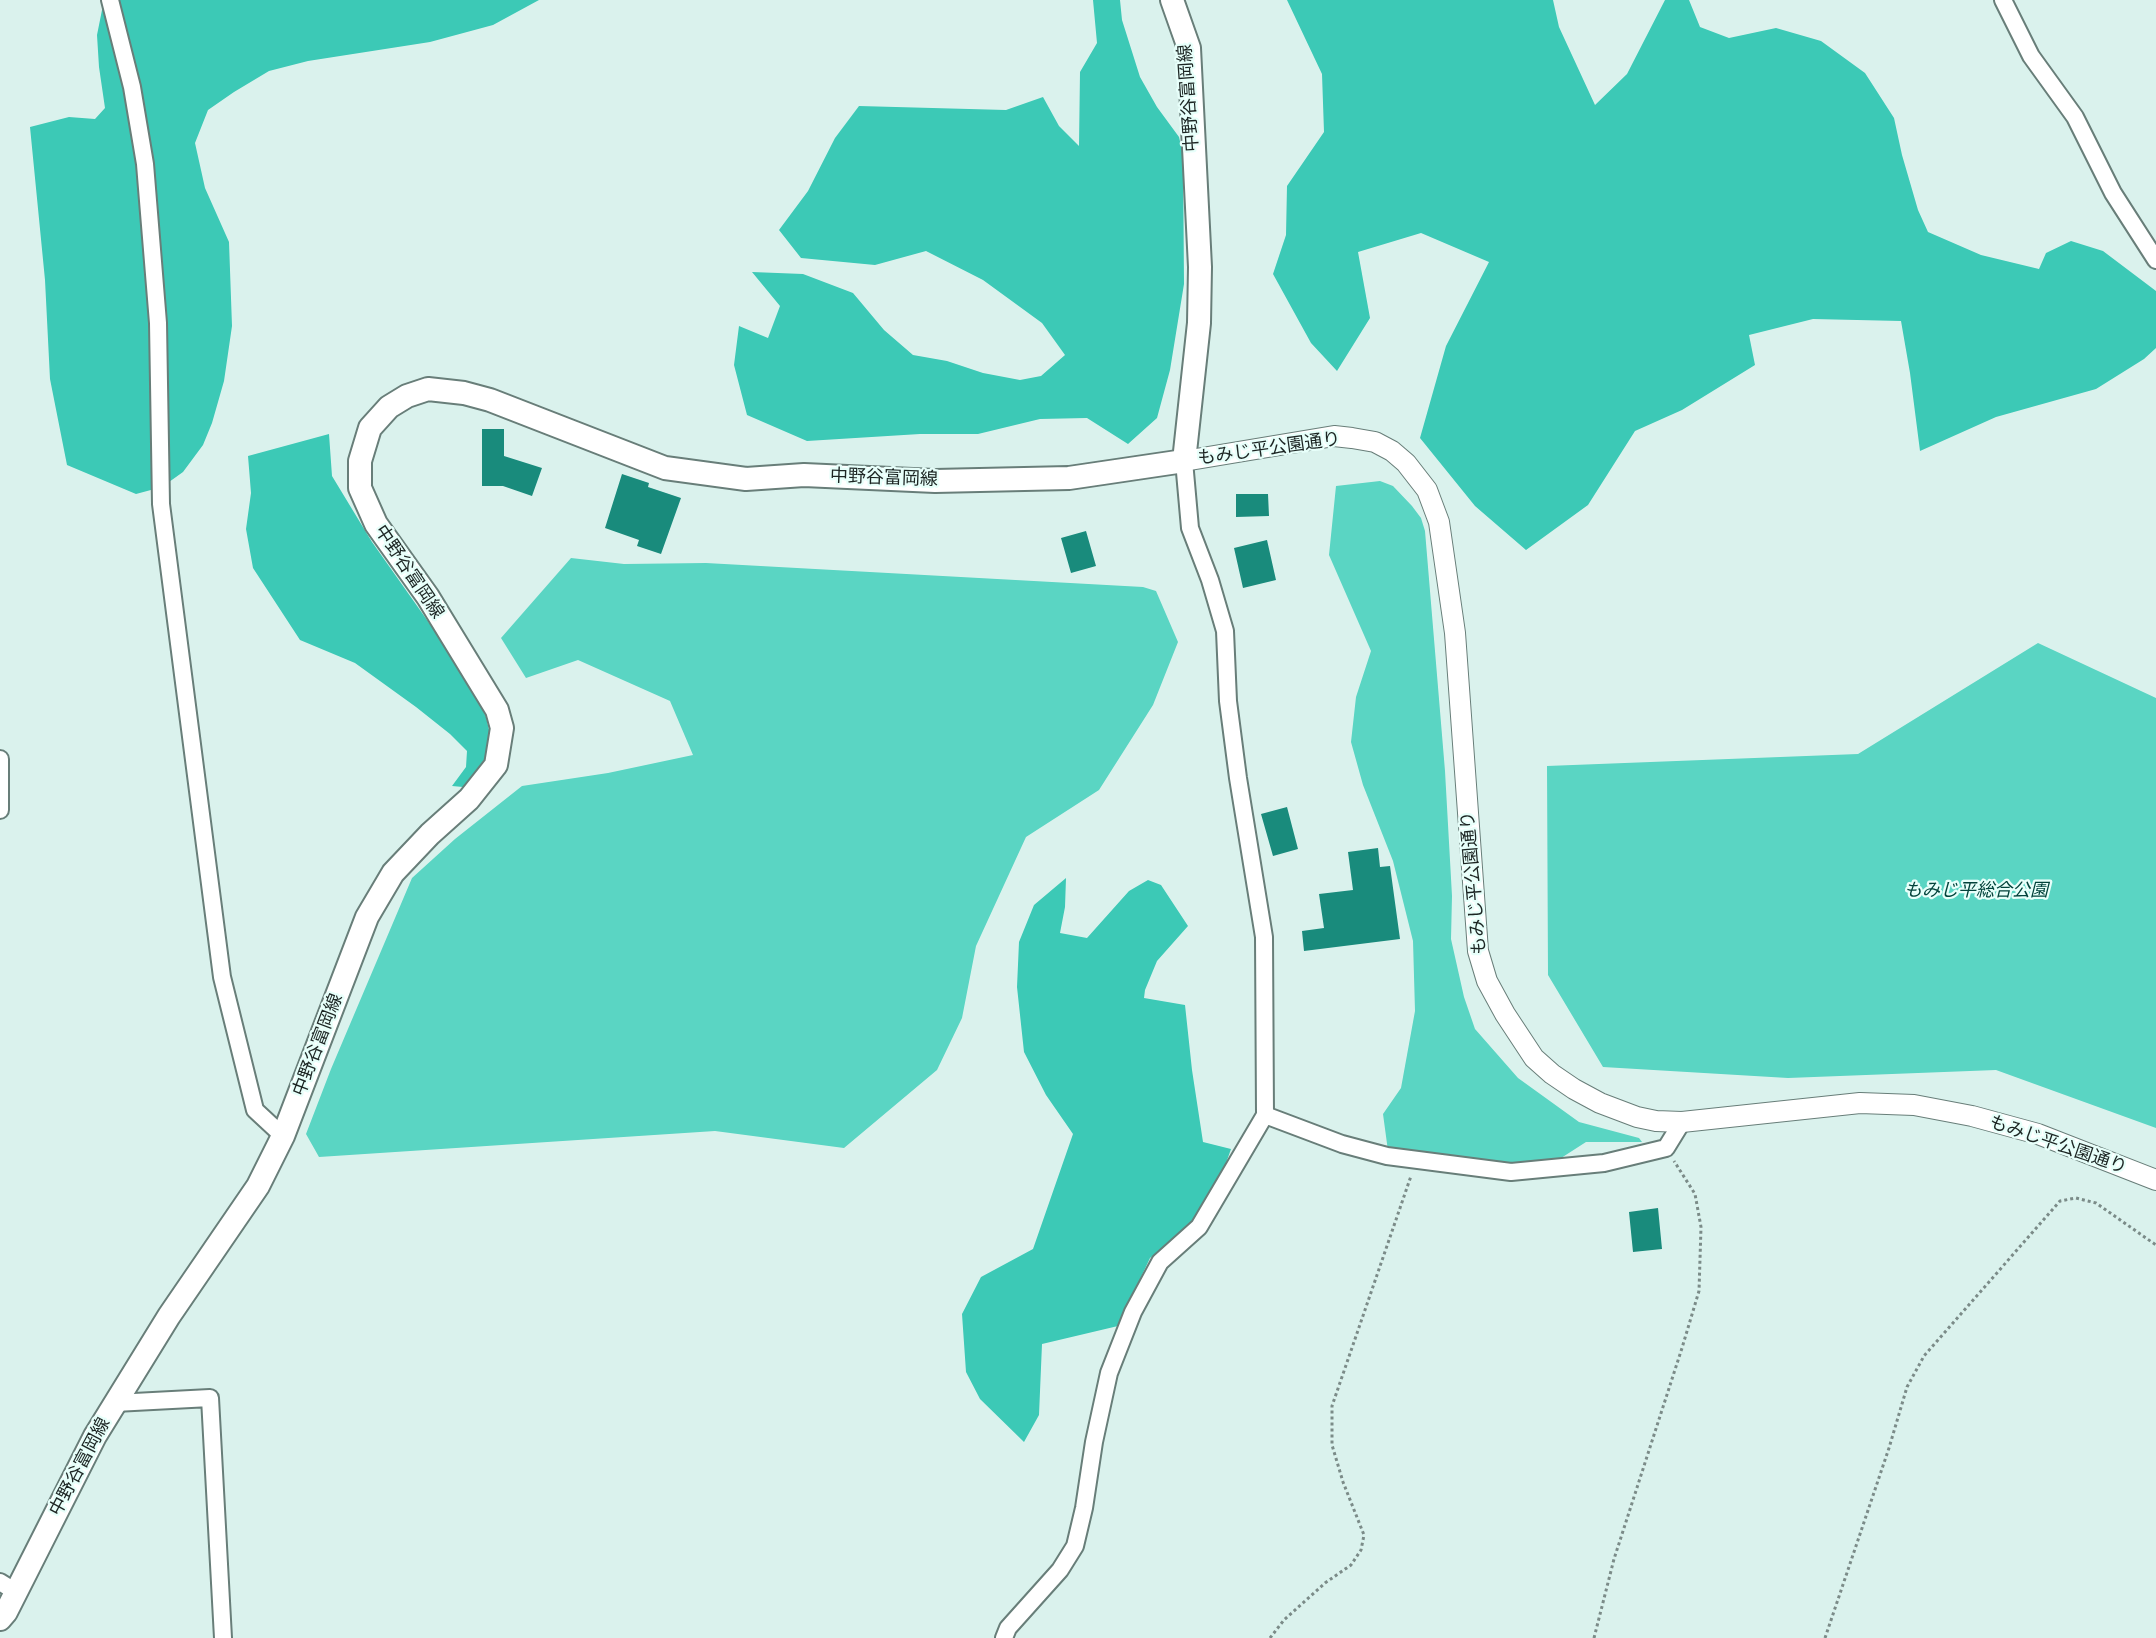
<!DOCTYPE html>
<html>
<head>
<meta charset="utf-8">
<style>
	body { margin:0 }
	canvas { display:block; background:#daf2ed }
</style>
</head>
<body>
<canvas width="2156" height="1638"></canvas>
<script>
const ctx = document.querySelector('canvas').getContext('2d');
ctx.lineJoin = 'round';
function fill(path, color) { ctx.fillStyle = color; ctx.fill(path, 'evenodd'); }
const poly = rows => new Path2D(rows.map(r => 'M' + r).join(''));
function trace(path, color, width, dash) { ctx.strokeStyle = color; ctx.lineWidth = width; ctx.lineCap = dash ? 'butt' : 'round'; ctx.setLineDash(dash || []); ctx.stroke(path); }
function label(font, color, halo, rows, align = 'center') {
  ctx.font = font + ' "PT Serif","Noto Sans JP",serif'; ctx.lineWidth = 4.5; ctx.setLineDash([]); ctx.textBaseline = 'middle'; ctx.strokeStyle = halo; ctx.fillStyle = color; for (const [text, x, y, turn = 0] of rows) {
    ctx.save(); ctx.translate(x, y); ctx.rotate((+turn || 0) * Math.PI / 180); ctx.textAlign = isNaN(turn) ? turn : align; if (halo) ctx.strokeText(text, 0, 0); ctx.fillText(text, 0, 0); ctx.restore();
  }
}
const green = poly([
	[1380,481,1393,486,1412,506,1421,518,1425,531,1445,771,1452,896,1451,939,1464,997,1475,1029,1518,1078,1579,1122,1639,1138,1642,1142,1586,1142,1558,1160,1511,1167,1388,1151,1383,1114,1401,1088,1415,1011,1413,941,1393,861,1363,785,1351,742,1356,697,1371,651,1329,555,1336,486],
	[571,558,624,564,706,563,1143,587,1156,591,1178,642,1153,705,1099,790,1026,837,976,946,962,1018,937,1070,844,1148,715,1131,319,1157,306,1134,331,1069,412,878,455,839,522,786,608,773,693,755,670,701,578,660,526,678,501,638],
	[2038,643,2156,698,2156,1128,1996,1070,1788,1078,1603,1067,1548,975,1547,766,1858,754]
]);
const forest = poly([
	[109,0,539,0,493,25,430,42,308,61,269,71,234,92,208,110,195,143,205,188,229,242,232,326,224,381,212,423,203,445,183,472,162,487,136,494,67,465,50,379,45,280,30,127,69,117,95,119,105,108,99,67,97,35,102,10],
	[1093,0,1120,0,1122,20,1140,77,1157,107,1179,137,1183,154,1184,284,1170,370,1157,418,1128,444,1087,418,1040,419,978,434,920,434,807,441,747,415,734,365,739,326,768,338,780,306,752,272,803,274,853,293,884,330,913,355,947,361,983,373,1020,380,1041,376,1065,355,1042,323,983,280,926,251,875,265,801,258,779,230,808,191,835,138,859,106,1006,110,1043,97,1059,126,1079,146,1080,72,1097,43],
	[1287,0,1553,0,1559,27,1595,105,1627,74,1665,0,1689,0,1700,27,1729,38,1776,28,1821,41,1865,73,1894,118,1902,155,1918,210,1928,232,1981,255,2039,269,2046,253,2071,241,2103,251,2156,291,2156,348,2144,359,2096,389,1996,417,1920,451,1910,373,1901,321,1813,319,1749,335,1755,365,1682,410,1635,431,1588,505,1526,550,1475,506,1420,438,1446,346,1489,262,1421,233,1358,252,1370,318,1337,371,1311,343,1273,274,1286,235,1287,186,1324,132,1322,74],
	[329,434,332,476,372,542,439,637,478,699,486,717,491,738,484,760,463,787,452,786,466,767,467,751,450,734,416,707,355,663,300,640,253,568,246,529,251,493,248,456],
	[1066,878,1065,907,1060,933,1087,938,1129,891,1148,880,1161,885,1188,926,1157,961,1145,990,1144,998,1185,1005,1192,1070,1203,1142,1231,1149,1219,1183,1184,1232,1150,1258,1118,1326,1042,1344,1039,1415,1024,1442,980,1399,966,1372,962,1314,981,1277,1033,1249,1073,1134,1046,1095,1024,1052,1017,987,1019,942,1034,905]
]);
const building = poly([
	[482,429,504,429,504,456,542,468,532,496,503,486,482,486],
	[622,474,649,483,648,487,681,498,661,554,637,546,639,540,605,528],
	[1236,494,1268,494,1269,516,1236,517],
	[1086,531,1096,566,1071,573,1061,538],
	[1267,540,1276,580,1243,588,1234,548],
	[1287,807,1298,849,1273,856,1261,814],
	[1378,848,1380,867,1390,866,1400,939,1304,951,1302,931,1324,928,1319,894,1353,890,1348,852],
	[1658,1208,1662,1249,1633,1252,1629,1212]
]);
const path = poly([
	[1270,1638,1284,1620,1325,1583,1351,1565,1361,1550,1364,1535,1343,1482,1332,1445,1332,1406,1411,1176],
	[1594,1638,1614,1559,1682,1348,1699,1291,1701,1227,1695,1194,1674,1161],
	[1825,1638,1889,1448,1907,1387,1924,1356,2060,1201,2076,1198,2096,1203,2156,1245]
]);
const minor = poly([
	[110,0,132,87,145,164,158,323,161,504,222,977,255,1110,283,1136],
	[2003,0,2031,56,2075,117,2113,193,2156,260],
	[0,759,0,810],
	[1265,1115,1342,1144,1387,1156,1511,1172,1604,1163,1666,1148,1682,1122],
	[115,1403,210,1398,223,1638],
	[0,1582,16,1592],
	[1004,1638,1008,1628,1060,1570,1075,1546,1084,1508,1094,1442,1109,1373,1133,1312,1160,1262,1199,1227,1265,1115,1264,937,1238,778,1228,701,1225,631,1210,580,1190,528,1184,461]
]);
const tertiary = poly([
	[1184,461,1334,436,1352,438,1375,442,1392,451,1406,463,1427,490,1439,522,1455,633,1478,951,1487,981,1505,1014,1534,1058,1552,1074,1574,1089,1600,1103,1637,1117,1656,1121,1682,1122,1860,1103,1914,1105,1972,1116,2038,1134,2156,1180]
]);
const secondary = poly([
	[0,1619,6,1612,95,1436,169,1316,258,1186,283,1136,367,917,393,873,430,834,469,799,496,765,502,728,497,710,428,597,376,524,360,488,360,461,370,428,389,407,407,396,428,389,464,393,490,400,665,468,746,479,804,475,935,481,1069,478,1184,461,1199,323,1200,267,1189,48,1172,0]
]);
const streetNames = [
	["中野谷富岡線",1189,98,-94],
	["もみじ平公園通り",1269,449,-8],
	["中野谷富岡線",884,478,2],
	["中野谷富岡線",409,572,56],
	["もみじ平公園通り",1474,883,-95],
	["中野谷富岡線",318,1045,-69],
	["もみじ平公園通り",2058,1145,19],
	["中野谷富岡線",80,1467,-62]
];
const parkNames = [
	["もみじ平総合公園",1976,891]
];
fill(green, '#5ad5c3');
fill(forest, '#3cc9b6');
fill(building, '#198b7c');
trace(minor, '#687e79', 20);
trace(tertiary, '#687e79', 22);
trace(secondary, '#687e79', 26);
trace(path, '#7b8b88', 3, [3, 3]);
trace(minor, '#fff', 16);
trace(tertiary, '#fff', 20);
trace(secondary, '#fff', 22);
label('18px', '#1c2523', '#e7fffa', streetNames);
label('italic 18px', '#02433b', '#e7fffa', parkNames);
</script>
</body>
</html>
